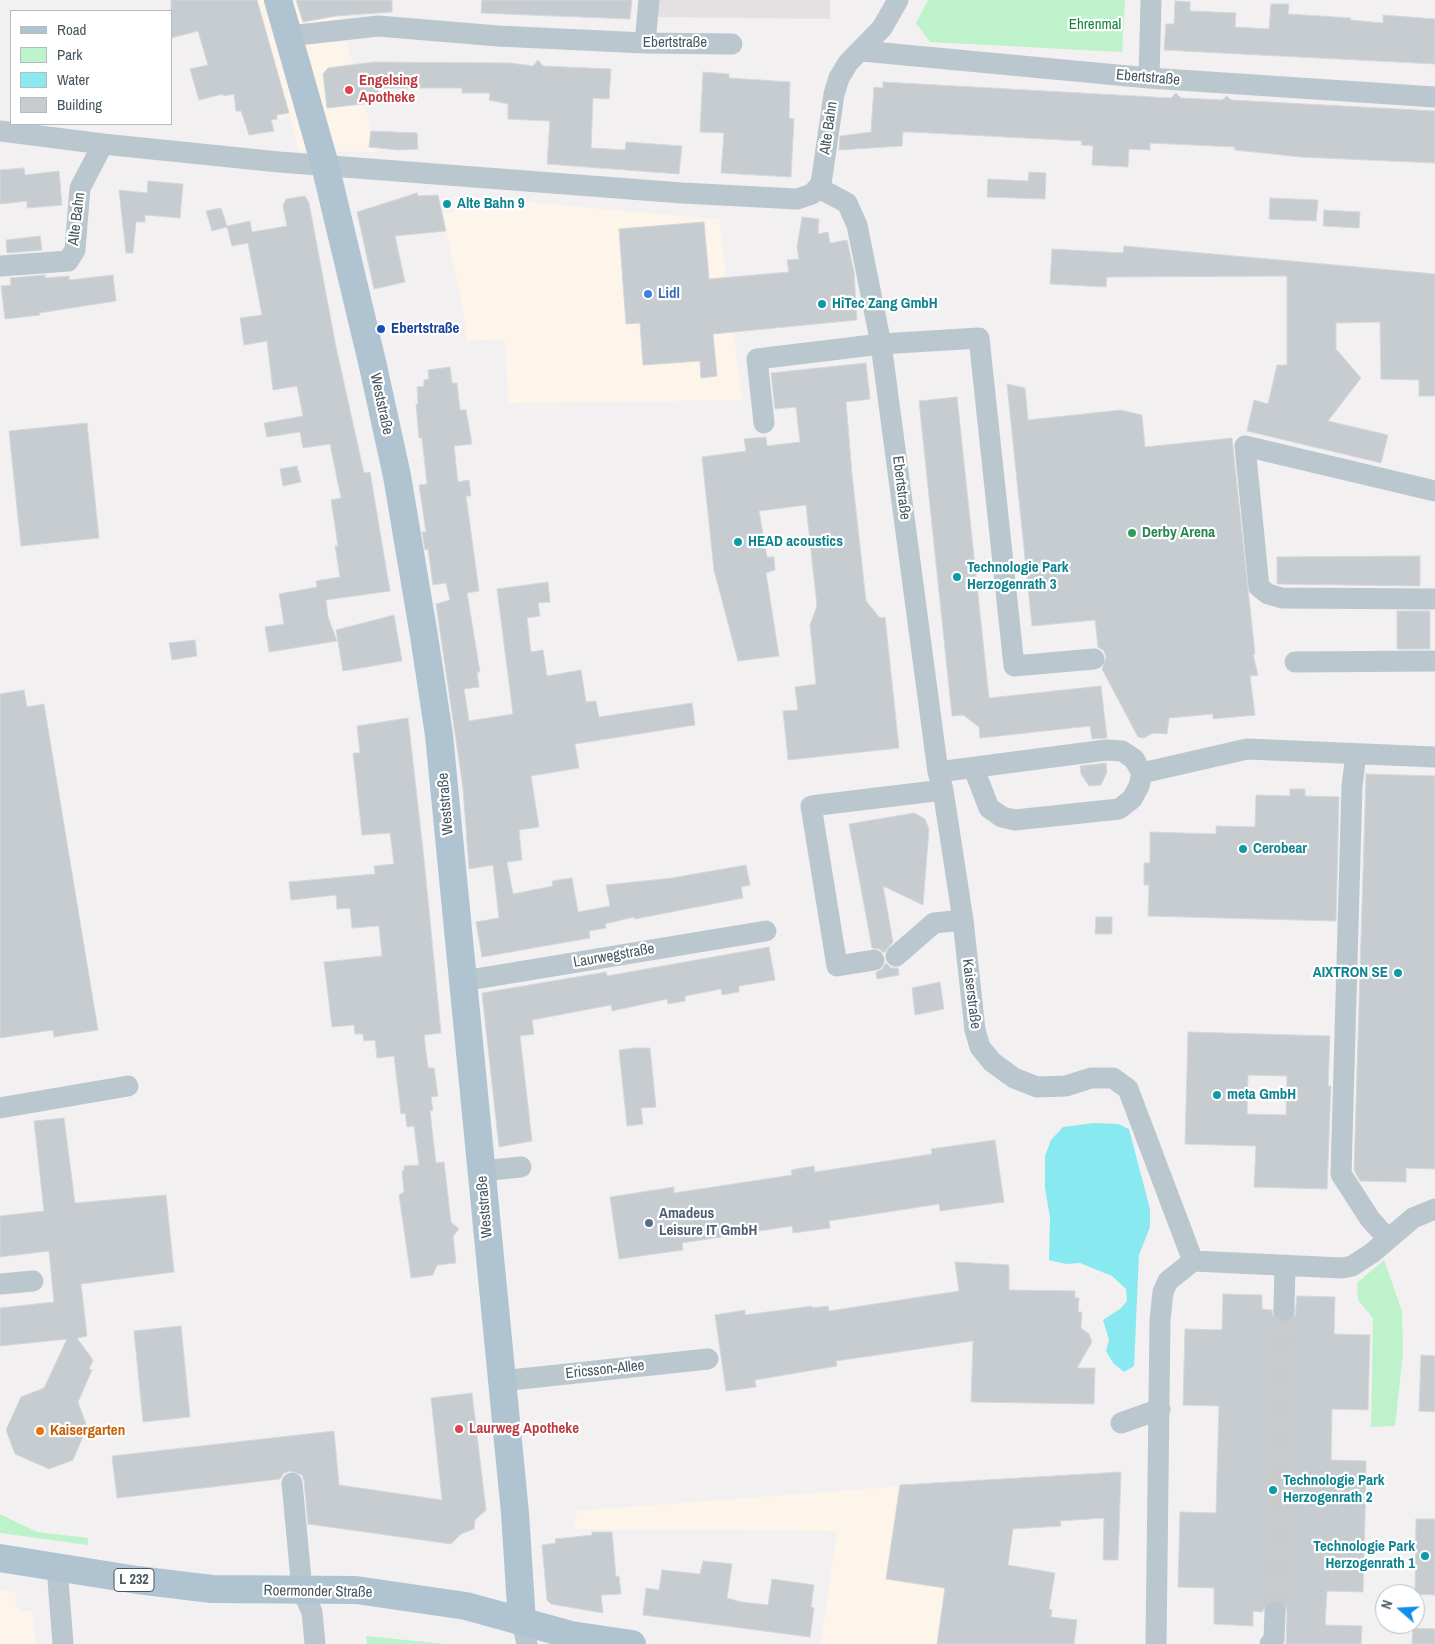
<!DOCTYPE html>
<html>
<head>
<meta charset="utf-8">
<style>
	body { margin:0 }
	#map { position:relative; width:1435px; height:1644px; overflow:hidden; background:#f3f0f1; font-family:"Archivo Narrow",sans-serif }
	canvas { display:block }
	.legend { position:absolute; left:10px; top:10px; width:162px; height:115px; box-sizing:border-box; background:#fff; border:1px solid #b5bcbf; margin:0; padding:6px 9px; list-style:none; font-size:15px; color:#47575f }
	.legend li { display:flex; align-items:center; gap:10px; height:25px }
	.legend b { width:25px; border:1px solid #b5bcbf }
	.north { position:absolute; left:1375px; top:1584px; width:50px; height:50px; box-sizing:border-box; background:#fff; border:1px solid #b5bcbf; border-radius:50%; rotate:289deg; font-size:14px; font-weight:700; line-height:20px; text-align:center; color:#47575f }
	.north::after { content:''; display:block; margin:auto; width:18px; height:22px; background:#0f8fee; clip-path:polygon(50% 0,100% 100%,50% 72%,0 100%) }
</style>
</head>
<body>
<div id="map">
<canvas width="1435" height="1644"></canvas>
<ul class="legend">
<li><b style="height:6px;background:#afc4d0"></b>Road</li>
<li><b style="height:14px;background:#bdf2cb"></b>Park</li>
<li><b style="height:14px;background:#88e9f1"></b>Water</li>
<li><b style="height:14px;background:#c7ccd0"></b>Building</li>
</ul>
<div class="north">N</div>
</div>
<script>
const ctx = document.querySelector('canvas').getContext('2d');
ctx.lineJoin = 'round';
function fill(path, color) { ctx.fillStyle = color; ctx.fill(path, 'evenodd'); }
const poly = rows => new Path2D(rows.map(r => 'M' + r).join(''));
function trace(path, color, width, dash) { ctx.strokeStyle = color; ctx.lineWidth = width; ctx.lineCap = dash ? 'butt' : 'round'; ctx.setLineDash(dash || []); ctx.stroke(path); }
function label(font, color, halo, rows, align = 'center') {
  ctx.font = font + ' "Archivo Narrow",sans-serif'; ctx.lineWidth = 4.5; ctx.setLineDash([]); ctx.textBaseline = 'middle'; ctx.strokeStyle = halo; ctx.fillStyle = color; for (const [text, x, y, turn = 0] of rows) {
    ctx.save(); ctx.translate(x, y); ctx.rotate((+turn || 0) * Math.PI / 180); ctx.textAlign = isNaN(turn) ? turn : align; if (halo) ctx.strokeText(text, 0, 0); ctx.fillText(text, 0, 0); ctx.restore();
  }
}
const commercial = poly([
	[227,0,334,0,378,152,299,151,290,116,260,123],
	[454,196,719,219,742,400,509,403,504,339,467,341,462,304,442,212,453,213],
	[1022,1477,1007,1585,984,1644,821,1644,837,1531,573,1529,577,1511],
	[0,1589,16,1592,15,1605,20,1611,32,1611,36,1644,0,1644]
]);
const education = poly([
	[656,0,830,0,830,19,655,17]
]);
const green = poly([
	[928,0,1125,0,1122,52,930,42,916,23],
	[1384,1260,1402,1311,1403,1353,1395,1426,1371,1427,1373,1318,1358,1300,1357,1283],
	[0,1514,37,1532,88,1538,88,1545,0,1533],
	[366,1636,446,1644,367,1644]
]);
const water = poly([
	[1094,1123,1118,1124,1129,1129,1150,1209,1150,1227,1139,1255,1134,1366,1124,1372,1113,1363,1106,1351,1109,1340,1103,1320,1120,1309,1127,1301,1126,1289,1112,1276,1080,1263,1066,1264,1049,1260,1050,1217,1045,1188,1045,1156,1051,1140,1063,1127]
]);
const building = poly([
	[171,0,257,0,289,113,277,115,277,119,271,120,274,131,249,135,241,111,236,111,234,94,224,96,223,94,199,100,190,69,208,65,198,31,171,38,171,0],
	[296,0,392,0,392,12,336,16,303,22,296,0],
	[482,0,632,0,630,19,481,13,482,0],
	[1175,1,1190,2,1190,11,1236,13,1235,27,1269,29,1271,4,1289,4,1288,14,1351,18,1350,20,1383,23,1383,15,1435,19,1435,64,1164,50,1166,24,1174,24,1175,1],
	[538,60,543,66,611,69,609,99,593,98,591,148,625,150,626,142,682,146,679,174,547,164,550,121,508,119,508,104,489,100,490,93,462,93,462,88,378,88,381,102,327,108,323,74,328,68,374,62,510,63,533,66,538,60],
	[703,72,729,74,729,78,790,82,789,118,794,119,791,177,721,173,724,133,700,132,703,72],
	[883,82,1171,98,1176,93,1181,98,1222,100,1227,96,1231,100,1435,111,1435,163,1301,157,1235,150,1235,147,1150,143,1150,150,1129,149,1128,167,1092,165,1093,146,1081,145,1082,141,911,132,903,132,902,146,839,150,840,136,871,132,874,87,883,88,883,82],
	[371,131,417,133,418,149,399,150,369,147,371,131],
	[24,168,25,175,59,171,62,205,27,208,27,201,0,204,0,170,24,168],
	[1029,172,1046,173,1045,199,987,197,988,179,1028,181,1029,172],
	[148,181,183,184,180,218,145,215,145,222,136,222,133,253,126,253,119,190,147,193,148,181],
	[417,193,418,196,438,195,446,231,395,236,405,282,374,289,357,212,417,193],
	[305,196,309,203,336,347,364,473,370,472,390,591,326,600,328,617,337,641,269,652,265,627,284,624,279,594,317,587,316,581,340,577,335,546,338,546,331,500,341,498,330,444,303,448,300,432,267,437,264,423,303,416,297,386,273,390,267,341,244,345,240,318,262,315,248,243,232,246,227,227,212,231,206,211,221,208,227,226,250,221,252,232,287,226,283,206,286,199,305,196],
	[1270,198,1318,200,1316,221,1269,219,1270,198],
	[1324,210,1360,212,1359,228,1323,226,1324,210],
	[802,217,819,219,818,234,828,232,830,243,847,240,854,272,857,320,713,334,717,376,701,378,700,361,643,365,640,323,626,324,619,229,704,222,709,279,789,272,787,260,799,259,797,247,802,217],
	[40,236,42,250,7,253,6,240,40,236],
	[1124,246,1435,274,1435,396,1419,396,1419,380,1381,379,1380,322,1336,323,1336,349,1361,378,1328,421,1388,435,1381,463,1247,431,1254,400,1268,404,1277,365,1287,365,1287,276,1107,277,1106,287,1050,284,1052,249,1123,253,1124,246],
	[45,275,45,278,69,276,69,280,113,275,116,301,39,313,40,315,5,319,1,286,11,285,10,278,45,275],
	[866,363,870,399,846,402,852,474,866,601,880,618,885,617,899,748,788,760,783,711,798,710,795,687,816,684,810,625,817,606,806,505,759,511,767,557,774,557,775,570,766,573,779,656,738,661,714,570,702,457,746,451,744,439,766,437,767,446,800,442,796,407,775,409,771,373,866,363],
	[450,367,452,383,457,383,460,410,466,410,472,444,454,446,458,482,469,480,471,496,466,496,479,591,467,593,480,672,477,672,479,687,464,689,469,721,513,714,497,589,548,582,550,602,538,603,540,616,527,618,531,652,543,650,547,676,581,670,586,702,596,701,599,717,692,703,695,725,575,744,579,768,531,776,539,827,519,830,522,860,507,862,513,894,553,886,552,881,572,878,578,912,610,906,606,885,672,878,746,865,750,885,741,887,743,898,635,919,634,917,605,924,606,928,589,931,590,938,482,957,476,922,499,918,493,865,469,869,463,788,436,604,450,600,446,583,433,585,428,549,425,550,422,532,426,532,419,485,427,484,422,438,419,438,416,404,418,404,417,387,424,386,424,380,429,379,428,370,450,367],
	[1007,384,1025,388,1028,420,1121,410,1142,415,1145,447,1232,438,1255,654,1253,654,1258,675,1250,676,1255,715,1213,719,1213,714,1169,718,1167,734,1153,733,1144,738,1138,737,1102,669,1106,657,1104,651,1098,647,1095,620,1032,626,1007,384],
	[957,397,989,698,1101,686,1107,738,1092,739,1090,726,980,738,979,727,963,715,952,716,919,401,957,397],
	[87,423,99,538,21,546,9,431,87,423],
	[297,466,301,482,283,486,280,469,297,466],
	[1420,556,1420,586,1277,584,1277,557,1420,556],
	[1397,611,1430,611,1430,649,1397,649,1397,611],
	[394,615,402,661,343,671,336,630,394,615],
	[195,640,197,656,172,660,169,643,195,640],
	[24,690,27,707,44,704,98,1030,54,1037,53,1030,0,1038,0,694,24,690],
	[408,718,424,859,441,1033,424,1035,428,1068,434,1068,438,1096,431,1097,433,1110,430,1111,436,1163,444,1162,451,1222,459,1229,453,1236,456,1263,437,1265,433,1275,411,1278,399,1195,404,1192,402,1171,404,1171,404,1166,419,1165,414,1126,407,1127,405,1113,401,1114,394,1056,377,1058,375,1040,364,1041,363,1034,355,1034,354,1025,332,1027,324,962,382,956,379,926,352,928,350,908,337,909,336,895,291,900,289,882,375,874,374,866,394,864,390,833,362,835,353,753,360,753,357,726,408,718],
	[1106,763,1107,772,1101,785,1089,786,1081,774,1080,766,1106,763],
	[1366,774,1435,776,1435,1169,1406,1168,1406,1182,1360,1181,1354,1170,1366,774],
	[1290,789,1305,789,1305,796,1339,797,1336,921,1148,916,1149,885,1144,885,1144,863,1150,863,1150,832,1216,834,1216,826,1255,827,1256,795,1290,796,1290,789],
	[914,813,925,819,929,829,923,905,883,886,893,942,884,953,879,949,872,948,849,824,914,813],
	[1096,917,1112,917,1112,934,1095,934,1096,917],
	[769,947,775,980,739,986,739,992,722,995,721,989,685,996,685,1001,668,1004,667,999,612,1011,611,1005,532,1020,534,1034,520,1036,532,1141,499,1147,482,993,606,972,607,976,769,947],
	[886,963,891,968,898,968,899,975,877,979,876,972,882,969,886,963],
	[940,982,944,1009,915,1015,912,988,940,982],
	[1188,1032,1330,1036,1328,1086,1331,1086,1327,1189,1254,1187,1256,1146,1185,1144,1188,1032],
	[1248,1075,1287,1076,1286,1115,1247,1114,1248,1075],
	[635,1048,650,1048,656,1107,641,1108,643,1124,627,1126,619,1050,635,1048],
	[64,1118,75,1203,166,1195,174,1272,81,1284,87,1336,77,1338,93,1360,89,1369,92,1370,78,1402,87,1427,73,1460,49,1469,15,1454,6,1430,21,1397,44,1388,67,1339,0,1346,0,1308,54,1302,49,1251,0,1257,0,1216,44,1211,34,1121,64,1118],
	[995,1140,1004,1202,940,1211,939,1204,829,1221,830,1228,793,1233,792,1226,682,1243,683,1250,619,1259,610,1197,674,1187,674,1193,792,1175,791,1170,814,1166,815,1172,932,1154,931,1149,995,1140],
	[955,1262,1009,1265,1009,1290,1075,1291,1075,1298,1079,1298,1078,1312,1082,1312,1081,1328,1089,1334,1092,1342,1077,1368,1095,1368,1094,1404,971,1402,973,1341,836,1361,837,1366,755,1380,756,1387,726,1391,715,1315,745,1310,745,1315,812,1306,812,1308,828,1306,829,1311,959,1291,955,1262],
	[1223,1294,1262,1295,1262,1309,1272,1310,1273,1316,1283,1322,1290,1321,1295,1316,1297,1296,1335,1297,1334,1334,1370,1335,1368,1410,1332,1409,1331,1460,1366,1461,1365,1517,1363,1592,1327,1591,1325,1625,1362,1626,1361,1644,1286,1644,1287,1612,1286,1606,1276,1600,1269,1601,1262,1612,1253,1611,1253,1626,1214,1624,1214,1588,1178,1587,1180,1512,1216,1513,1219,1406,1183,1405,1185,1329,1222,1330,1223,1294],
	[181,1326,190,1417,143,1422,134,1331,181,1326],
	[1421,1355,1435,1356,1435,1412,1419,1411,1421,1355],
	[472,1393,486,1510,475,1520,474,1529,461,1534,451,1544,308,1524,304,1481,302,1475,291,1471,284,1473,280,1479,117,1498,112,1456,334,1431,339,1485,442,1500,431,1398,472,1393],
	[1121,1472,1118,1560,1103,1560,1104,1518,1060,1521,1061,1526,1013,1529,1008,1565,1055,1573,1049,1609,1052,1610,1051,1617,1077,1620,1074,1644,937,1644,945,1588,886,1579,900,1485,1121,1472],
	[1416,1519,1435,1519,1435,1595,1415,1594,1416,1519],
	[592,1532,612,1532,616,1577,619,1576,621,1594,601,1595,603,1613,551,1604,547,1600,542,1545,556,1543,555,1539,592,1535,592,1532],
	[703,1561,732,1564,727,1598,741,1602,768,1605,772,1579,814,1585,811,1607,814,1608,810,1637,643,1615,646,1588,659,1590,662,1570,700,1574,703,1561],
	[1413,1628,1435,1629,1435,1644,1412,1644,1413,1628]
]);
const minorTunnel = poly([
	[1275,1612,1284,1310]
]);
const minor = poly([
	[289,36,378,26,498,36,645,43,732,44],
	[645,43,649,0],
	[862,51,1149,78,1435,97],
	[1149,78,1151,0],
	[0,131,103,144,279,162,682,193,797,199,812,194,821,184,834,94,839,78,848,63,882,28,898,0],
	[819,188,847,203,857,225,881,344,938,772,1106,750,1122,751,1134,759,1142,773,1139,786,1132,799,1119,809,1015,820,1002,817,989,808,974,769],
	[1,266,68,261,75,250,80,188,103,144],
	[764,423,757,359,881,344,979,338,1014,666,1094,659],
	[1435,491,1245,446,1259,587,1268,594,1282,598,1435,599],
	[1295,662,1435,661],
	[1356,754,1352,786,1341,1174,1370,1219,1388,1239],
	[938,772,943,790,963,920,975,1030,980,1047,992,1062,1014,1078,1037,1087,1066,1086,1091,1078,1113,1078,1128,1089,1193,1261],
	[1142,773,1247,749,1435,757],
	[896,956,934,923,963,920],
	[874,960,837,966,811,806,943,790],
	[463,981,766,931],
	[0,1108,128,1086],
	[481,1171,521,1167],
	[0,1284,33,1281],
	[1284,1310,1285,1265],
	[501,1381,708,1359],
	[1121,1423,1160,1409],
	[292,1483,302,1590,312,1612,315,1644],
	[57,1568,63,1644],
	[522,1622,527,1644],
	[1156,1644,1160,1320,1163,1292,1168,1281,1193,1261,1342,1268,1352,1266,1372,1253,1413,1218,1435,1209],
	[1270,1644,1274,1639,1275,1612]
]);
const major = poly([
	[278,0,325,165,373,366,397,476,424,636,439,735,515,1513,522,1622],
	[0,1558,137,1580,212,1589,356,1590,466,1606,571,1635,632,1644]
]);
const markers = [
	[349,90,5,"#e0444e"],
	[447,204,5,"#0f9aa8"],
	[648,294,5,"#3f7fe0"],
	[822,304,5,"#0f9aa8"],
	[381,329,5,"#1a4fb4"],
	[1132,533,5,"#2e9e5b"],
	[738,542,5,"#0f9aa8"],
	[957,577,5,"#0f9aa8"],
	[1243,849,5,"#0f9aa8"],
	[1398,973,5,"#0f9aa8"],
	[1217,1095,5,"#0f9aa8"],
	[649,1223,5,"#5c6f8a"],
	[459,1429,5,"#e0444e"],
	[40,1431,5,"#e8710a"],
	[1273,1490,5,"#0f9aa8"],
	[1425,1556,5,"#0f9aa8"]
];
const shields = [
	[134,1580,40]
];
const shieldNames = [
	["L 232",134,1580]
];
const parkNames = [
	["Ehrenmal",1095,25]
];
const streetNames = [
	["Ebertstraße",675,43],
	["Ebertstraße",1148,78,5],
	["Alte Bahn",829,128,-82],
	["Alte Bahn",77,219,-83],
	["Weststraße",381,404,78],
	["Ebertstraße",901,488,83],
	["Weststraße",446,804,-95],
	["Laurwegstraße",614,956,-10],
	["Kaiserstraße",971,994,83],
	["Weststraße",485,1207,-95],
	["Ericsson-Allee",605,1370,-6],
	["Roermonder Straße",318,1592,1]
];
const healthNames = [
	["Engelsing",359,81],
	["Apotheke",359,98],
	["Laurweg Apotheke",469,1429]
];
const cultureNames = [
	["Alte Bahn 9",457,204],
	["HiTec Zang GmbH",832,304],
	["HEAD acoustics",748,542],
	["Technologie Park",967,568],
	["Herzogenrath 3",967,585],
	["Cerobear",1253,849],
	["AIXTRON SE",1388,973,"right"],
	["meta GmbH",1227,1095],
	["Technologie Park",1283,1481],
	["Herzogenrath 2",1283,1498],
	["Technologie Park",1415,1547,"right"],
	["Herzogenrath 1",1415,1564,"right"]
];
const shopNames = [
	["Lidl",658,294]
];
const transitNames = [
	["Ebertstraße",391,329]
];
const leisureNames = [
	["Derby Arena",1142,533]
];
const serviceNames = [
	["Amadeus",659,1214],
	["Leisure IT GmbH",659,1231]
];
const foodNames = [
	["Kaisergarten",50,1431]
];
fill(commercial, '#fdf5ea');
fill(education, '#e4e1e3');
fill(green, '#bdf2cb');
fill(water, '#88e9f1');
fill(building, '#c7ccd0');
trace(building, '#d4d8dc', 1);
trace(minorTunnel, '#c8cacc', 21, [21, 11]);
trace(minor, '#bbc7ce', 21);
trace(major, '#afc4d0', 28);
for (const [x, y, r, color] of markers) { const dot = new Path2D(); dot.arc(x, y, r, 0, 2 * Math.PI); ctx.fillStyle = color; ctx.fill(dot); trace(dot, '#fff', 2); }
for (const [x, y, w] of shields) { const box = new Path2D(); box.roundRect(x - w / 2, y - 11.5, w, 23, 4); ctx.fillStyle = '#fff'; ctx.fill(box); trace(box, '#47575f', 1); }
label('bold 14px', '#47575f', null, shieldNames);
label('15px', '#12863c', '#fff', parkNames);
label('15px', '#47575f', '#fff', streetNames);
label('bold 15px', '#be3a42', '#fff', healthNames, 'left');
label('bold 15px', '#0d838f', '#fff', cultureNames, 'left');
label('bold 15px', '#366cbe', '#fff', shopNames, 'left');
label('bold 15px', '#164399', '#fff', transitNames, 'left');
label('bold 15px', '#27864d', '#fff', leisureNames, 'left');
label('bold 15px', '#4e5e75', '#fff', serviceNames, 'left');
label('bold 15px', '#c56008', '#fff', foodNames, 'left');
</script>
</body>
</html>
